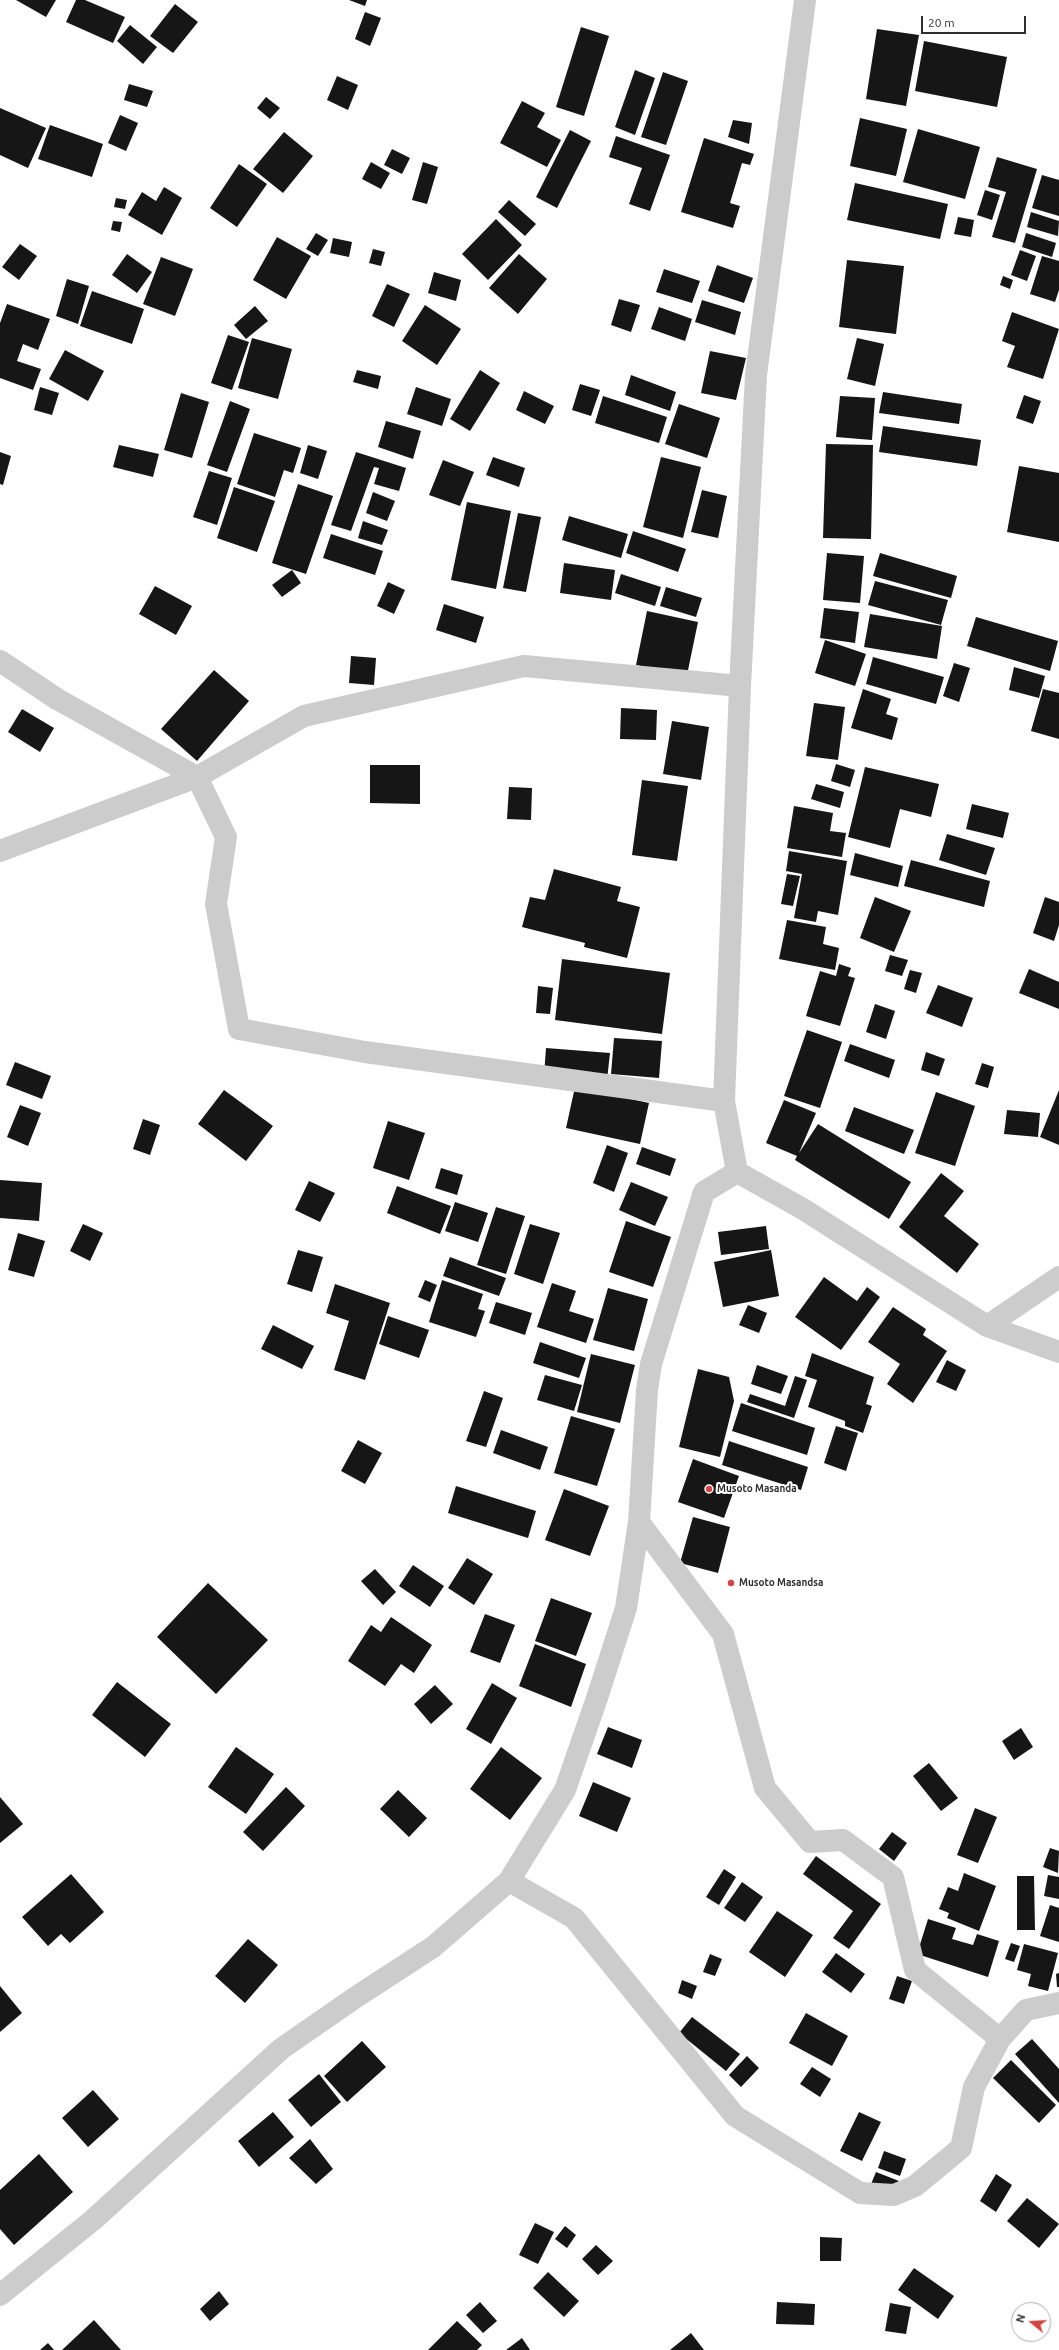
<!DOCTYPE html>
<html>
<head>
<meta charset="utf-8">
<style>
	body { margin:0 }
	#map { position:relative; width:1059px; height:2350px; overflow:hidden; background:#fff; font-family:Ubuntu,sans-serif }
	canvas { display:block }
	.north { position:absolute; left:1011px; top:2302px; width:40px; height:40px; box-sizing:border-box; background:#fff; border:1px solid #acacac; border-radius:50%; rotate:288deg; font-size:11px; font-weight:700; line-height:16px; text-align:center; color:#2f2f2f }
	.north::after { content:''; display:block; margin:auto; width:14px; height:18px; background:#d04846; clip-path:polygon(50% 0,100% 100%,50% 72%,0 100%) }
	.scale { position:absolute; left:921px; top:16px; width:105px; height:18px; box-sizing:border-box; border:2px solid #2f2f2f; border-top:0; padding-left:5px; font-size:12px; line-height:14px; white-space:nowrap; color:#2f2f2f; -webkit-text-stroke:3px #fff; paint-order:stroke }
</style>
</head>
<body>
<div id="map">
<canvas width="1059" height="2350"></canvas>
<div class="north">N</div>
<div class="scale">20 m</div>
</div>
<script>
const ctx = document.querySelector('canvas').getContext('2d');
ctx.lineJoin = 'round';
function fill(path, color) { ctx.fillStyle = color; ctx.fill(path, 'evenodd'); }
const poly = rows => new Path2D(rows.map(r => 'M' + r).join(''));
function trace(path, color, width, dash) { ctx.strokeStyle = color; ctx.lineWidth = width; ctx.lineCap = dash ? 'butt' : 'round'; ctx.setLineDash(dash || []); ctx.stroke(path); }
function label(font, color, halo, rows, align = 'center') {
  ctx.font = font + ' Ubuntu,sans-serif'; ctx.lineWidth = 4; ctx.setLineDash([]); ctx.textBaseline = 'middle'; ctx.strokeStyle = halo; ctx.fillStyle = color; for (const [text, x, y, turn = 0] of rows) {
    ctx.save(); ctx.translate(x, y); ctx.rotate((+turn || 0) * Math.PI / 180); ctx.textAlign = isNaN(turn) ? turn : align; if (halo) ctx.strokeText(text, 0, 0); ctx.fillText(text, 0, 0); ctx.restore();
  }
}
const building = poly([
	[16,0,56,0,46,17],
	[76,0,85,0,125,17,113,43,66,22],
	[349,0,367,0,365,6],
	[175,4,198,22,173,53,150,36],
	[365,12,381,18,370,46,355,39],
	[130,25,157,47,143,64,117,41],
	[581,27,609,36,584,116,556,107],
	[877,29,919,35,906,106,866,99],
	[924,41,1007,57,997,107,915,91],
	[635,70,655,78,635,135,615,127],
	[663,72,688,81,666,145,641,137],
	[337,76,358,85,348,110,327,100],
	[129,84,153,91,147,107,124,100],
	[266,97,280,108,270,119,257,108],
	[522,101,545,113,537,127,561,140,547,167,500,143],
	[0,108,46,128,28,168,0,155],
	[120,115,138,123,126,151,108,143],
	[860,118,907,129,896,176,850,166],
	[733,120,752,123,749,144,728,137],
	[50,125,103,144,92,177,38,159],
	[918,129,980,147,965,199,903,182],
	[570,130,591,141,557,208,536,197],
	[284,132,313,156,283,193,253,169],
	[616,136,670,155,650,211,629,204,642,168,609,157],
	[704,138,754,154,750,165,742,163,730,203,740,206,733,228,681,212],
	[392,149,410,158,402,174,384,165],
	[997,157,1037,169,1015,243,992,237,1006,192,988,187],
	[371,162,390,173,381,189,362,179],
	[423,162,438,167,427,204,412,200],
	[239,164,267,184,237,227,210,208],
	[1042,175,1059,180,1059,216,1032,208],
	[855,183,948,204,940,239,847,220],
	[164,187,182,198,162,235,128,215,142,192,156,201],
	[985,190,1000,195,992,220,977,215],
	[116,198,127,200,125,209,114,207],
	[509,200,536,224,525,236,498,212],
	[1031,212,1059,221,1058,236,1027,227],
	[958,217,974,220,971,237,954,234],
	[496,219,522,245,488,280,462,254],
	[113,221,122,222,120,232,111,230],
	[316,233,328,240,318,256,306,249],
	[1026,233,1056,243,1052,257,1022,247],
	[277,237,311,256,286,299,253,280],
	[333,238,352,242,349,257,330,253],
	[20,244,37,256,19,280,2,267],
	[373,249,385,252,381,266,369,263],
	[1020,250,1036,256,1027,281,1011,275],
	[127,254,152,272,137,293,112,275],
	[519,254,547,279,518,314,489,288],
	[1042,256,1059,261,1059,290,1055,302,1030,294],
	[161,257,193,269,175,316,143,304],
	[847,260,904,266,896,334,839,327],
	[717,265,753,278,744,303,708,291],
	[664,269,700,281,692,303,656,292],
	[434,272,461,280,456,301,428,293],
	[1003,276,1013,280,1010,289,1000,285],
	[67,279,89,286,78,324,56,316],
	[387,284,410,294,394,327,372,316],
	[92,291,144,309,132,344,80,326],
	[619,299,640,305,631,332,611,325],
	[702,300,741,312,735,335,695,322],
	[7,304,50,319,38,350,23,344,17,361,41,369,33,390,0,378,0,323],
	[425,305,461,329,437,365,402,341],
	[255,306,268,321,246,339,234,325],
	[659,307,692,319,685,341,651,329],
	[1012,312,1059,329,1043,379,1007,367,1015,346,1002,341],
	[228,335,249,342,232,390,211,383],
	[252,338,292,349,278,399,238,388],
	[857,338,884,344,875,386,847,379],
	[65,350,104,371,88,401,49,379],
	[710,351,746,358,736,400,701,393],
	[357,370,381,376,378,389,353,382],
	[480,370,500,383,470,431,450,419],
	[631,375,676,392,670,411,625,395],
	[580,384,600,390,591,416,572,410],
	[40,387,59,393,52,415,34,410],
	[416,387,451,399,442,426,407,414],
	[524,391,554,406,545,424,516,410],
	[883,392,962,404,959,424,879,413],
	[181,393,209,402,192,458,164,450],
	[1024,395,1041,401,1033,424,1016,418],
	[603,396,667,417,659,443,595,423],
	[840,396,875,398,872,440,836,437],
	[230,401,250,409,227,472,207,465],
	[679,404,720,418,707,458,665,444],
	[386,421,421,431,413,459,378,447],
	[883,426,981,440,977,466,879,452],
	[254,433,301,448,293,473,284,470,275,497,237,484],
	[826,444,873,445,871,539,823,538],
	[119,445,159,454,153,477,113,467],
	[308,445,327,451,318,479,300,473],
	[0,452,11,456,3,485,0,484],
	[356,452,406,468,399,491,374,484,379,468,374,467,351,531,331,525],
	[493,457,525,468,519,487,486,475],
	[661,457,701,467,683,538,643,527],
	[443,460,474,472,460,506,429,495],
	[1019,466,1059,473,1059,542,1007,532],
	[209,471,232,478,217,525,193,517],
	[298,484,333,496,306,574,272,563],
	[234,487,275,501,257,552,217,538],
	[702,490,727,496,718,538,691,532],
	[373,492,395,501,387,521,366,513],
	[467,502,511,511,496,589,451,580],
	[518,513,541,517,526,592,503,588],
	[569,516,628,534,621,558,562,540],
	[363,521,388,530,382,545,358,538],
	[633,531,686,549,678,572,626,553],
	[331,534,383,551,375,575,323,558],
	[827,553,864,556,860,603,823,600],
	[880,553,957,576,951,598,873,576],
	[564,563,615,570,611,600,560,593],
	[292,570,301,583,282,597,272,585],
	[621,574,661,587,655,606,615,593],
	[875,581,948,600,941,625,868,605],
	[388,582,405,590,394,614,377,606],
	[155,586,192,606,176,635,139,614],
	[666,587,702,598,696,617,660,606],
	[444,604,484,617,476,643,436,630],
	[824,608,859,612,855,643,820,638],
	[647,611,698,622,687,675,636,665],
	[870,614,942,626,937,659,864,647],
	[976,617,1058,641,1050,671,967,646],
	[825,640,866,654,855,686,815,673],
	[351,656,376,658,374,685,349,683],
	[873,657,944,677,936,704,866,684],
	[954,663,970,668,959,702,943,696],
	[1014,667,1045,676,1039,698,1009,690],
	[214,670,249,701,197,761,161,729],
	[863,689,891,699,886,714,898,718,892,740,851,728],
	[1043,689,1059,693,1059,739,1031,731],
	[814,703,845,707,838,760,806,756],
	[621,708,657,710,656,740,620,739],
	[22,709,54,728,40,752,8,732],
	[672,721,709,727,701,780,663,774],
	[836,764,855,770,850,787,831,781],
	[370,765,420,765,420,804,370,803],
	[865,767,939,784,931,817,900,809,890,848,848,837],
	[642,780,688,786,677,861,632,855],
	[816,784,844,792,840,808,811,799],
	[509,787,532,788,531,820,507,819],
	[972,804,1009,813,1003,838,966,829],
	[794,806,833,813,830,831,846,833,842,857,787,848],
	[947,834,995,848,986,875,939,860],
	[789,851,847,861,838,915,818,911,816,922,794,918,802,874,786,871],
	[855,853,903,866,898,887,850,875],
	[911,860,990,881,984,907,904,886],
	[554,869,621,887,617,901,640,907,627,958,584,947,585,943,522,927,530,897,545,900],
	[787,874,800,876,793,906,781,904],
	[875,897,911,911,894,952,860,938],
	[1045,897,1059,902,1059,925,1054,941,1033,933],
	[787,920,826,927,823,944,839,948,835,970,779,959],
	[890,955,908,960,902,976,885,971],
	[562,959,670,973,662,1034,555,1020],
	[839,964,851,968,848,976,855,978,840,1026,806,1016,820,971,836,976],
	[1029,969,1059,982,1059,1009,1019,993],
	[910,970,922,973,916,993,904,989],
	[938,985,973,998,962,1027,926,1013],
	[538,986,553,988,550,1014,536,1013],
	[875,1004,895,1011,886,1039,866,1032],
	[807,1030,842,1042,820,1108,784,1096],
	[614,1038,662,1041,659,1078,611,1074],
	[850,1044,895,1060,889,1078,844,1061],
	[546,1048,610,1053,607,1080,544,1075],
	[926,1052,945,1059,939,1076,921,1070],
	[15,1062,51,1076,42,1099,6,1085],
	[982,1063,994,1067,988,1088,975,1084],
	[575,1087,649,1103,640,1144,566,1128],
	[224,1090,273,1126,246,1161,198,1124],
	[1059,1090,1059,1145,1040,1137],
	[936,1092,975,1106,955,1166,915,1153],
	[784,1100,816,1113,799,1153,818,1124,911,1182,889,1219,795,1160,797,1156,766,1143],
	[20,1105,41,1113,28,1146,7,1137],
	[854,1107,914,1130,904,1154,845,1131],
	[1007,1110,1040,1113,1038,1137,1004,1134],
	[143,1119,160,1125,150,1155,133,1149],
	[388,1121,425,1133,409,1180,373,1168],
	[607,1145,628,1153,614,1192,593,1183],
	[642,1147,676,1159,670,1176,636,1164],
	[441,1168,463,1175,457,1195,435,1188],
	[941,1173,964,1191,944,1216,979,1244,957,1273,899,1227],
	[0,1180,42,1183,39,1221,0,1218],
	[309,1181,335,1193,320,1222,295,1210],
	[631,1182,668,1197,655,1226,619,1210],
	[397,1186,451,1206,440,1234,387,1213],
	[455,1202,488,1213,478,1242,445,1231],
	[496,1207,525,1216,506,1274,477,1265],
	[626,1221,671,1237,653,1287,609,1272],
	[83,1224,103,1233,90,1261,70,1251],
	[530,1224,560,1233,543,1284,514,1274],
	[766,1226,769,1249,721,1255,718,1232],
	[18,1233,45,1241,34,1277,8,1270],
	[298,1250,323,1257,312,1292,287,1284],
	[771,1250,779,1296,723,1307,714,1262],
	[450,1257,506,1278,499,1296,443,1276],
	[824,1277,857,1301,867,1287,880,1297,841,1350,795,1317],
	[425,1280,437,1285,430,1302,418,1297],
	[442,1280,483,1294,478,1309,485,1311,476,1337,429,1322],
	[552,1283,576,1291,569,1311,594,1319,586,1343,537,1327],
	[335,1284,390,1303,365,1380,334,1370,349,1321,326,1313],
	[608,1288,648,1299,634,1351,593,1340],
	[496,1302,532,1313,525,1335,489,1323],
	[748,1305,767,1313,759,1333,739,1325],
	[893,1307,926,1329,923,1335,947,1351,913,1403,887,1384,900,1364,868,1342],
	[388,1316,429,1330,419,1358,379,1344],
	[273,1325,314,1346,302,1369,261,1349],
	[540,1342,586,1358,579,1378,533,1363],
	[812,1353,874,1377,866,1404,872,1406,863,1433,845,1426,845,1421,808,1407,817,1380,805,1376],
	[591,1354,635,1365,620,1423,577,1412],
	[947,1360,966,1370,956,1391,936,1382],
	[757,1365,788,1376,781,1394,751,1384],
	[698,1369,729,1377,734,1401,720,1457,679,1447],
	[545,1375,582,1385,574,1411,537,1400],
	[795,1376,807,1380,794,1418,747,1402,750,1394,785,1406],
	[484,1391,503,1398,486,1447,466,1441],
	[741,1403,815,1428,807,1455,732,1431],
	[571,1416,615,1429,597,1486,554,1473],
	[836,1426,858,1433,846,1471,824,1463],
	[501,1430,548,1447,540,1470,493,1453],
	[358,1440,382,1453,365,1484,341,1471],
	[729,1441,808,1467,801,1490,722,1465],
	[693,1459,739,1476,724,1518,678,1502],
	[456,1486,536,1511,528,1538,448,1513],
	[564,1489,609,1506,590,1556,545,1540],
	[693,1517,730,1527,718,1573,680,1563],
	[467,1558,493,1574,474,1605,448,1588],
	[413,1565,444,1586,430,1607,399,1586],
	[375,1569,396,1592,383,1605,361,1581],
	[208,1583,268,1640,216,1694,157,1637],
	[551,1598,592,1613,576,1656,535,1641],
	[485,1614,515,1625,500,1663,470,1652],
	[391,1617,432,1645,414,1673,401,1664,385,1686,348,1661,371,1625,381,1632],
	[535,1644,586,1664,571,1707,519,1686],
	[117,1682,171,1724,145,1757,92,1715],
	[492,1683,517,1698,491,1744,466,1729],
	[435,1685,453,1704,431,1724,414,1704],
	[608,1727,642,1740,632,1768,597,1754],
	[1021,1728,1033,1747,1014,1760,1002,1741],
	[236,1747,274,1774,246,1814,208,1787],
	[501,1747,542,1778,510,1820,470,1789],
	[929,1763,958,1798,941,1811,913,1776],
	[593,1782,631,1798,617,1832,579,1816],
	[286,1787,305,1806,263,1851,243,1832],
	[398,1790,427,1818,409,1837,380,1809],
	[0,1797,23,1824,0,1843],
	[975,1808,997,1817,978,1863,957,1855],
	[892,1832,907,1843,894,1861,879,1849],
	[1050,1848,1059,1851,1058,1873,1043,1867],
	[816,1856,881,1904,849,1949,833,1938,853,1911,803,1874],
	[724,1869,736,1877,719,1905,706,1897],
	[964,1873,996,1886,979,1931,947,1918,949,1913,939,1909,948,1887,958,1891],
	[71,1874,104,1912,70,1943,61,1934,48,1946,22,1917],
	[1048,1875,1059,1877,1059,1899,1044,1896],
	[1017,1876,1034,1876,1035,1930,1017,1930],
	[742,1882,763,1897,745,1922,724,1908],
	[1050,1905,1059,1908,1059,1942,1040,1936],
	[777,1911,813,1935,785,1977,749,1952],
	[928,1919,956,1928,952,1939,973,1945,977,1934,999,1941,988,1977,917,1954],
	[248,1939,278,1965,245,2003,215,1976],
	[1011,1943,1020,1946,1014,1962,1005,1959],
	[1024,1944,1058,1953,1048,1991,1028,1986,1031,1974,1017,1970],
	[836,1953,865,1974,851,1993,822,1972],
	[710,1954,722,1959,715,1976,703,1972],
	[1059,1973,1059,1987,1057,1987,1056,1974],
	[897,1976,912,1981,904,2004,889,1999],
	[682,1980,697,1986,692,1999,678,1993],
	[0,1986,22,2013,0,2032],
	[806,2013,848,2036,832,2066,789,2043],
	[692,2017,740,2054,726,2071,679,2033],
	[1032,2039,1059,2069,1059,2103,1015,2054],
	[362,2041,386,2067,347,2102,324,2076],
	[747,2056,759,2068,741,2087,729,2075],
	[1011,2060,1056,2105,1039,2123,993,2078],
	[812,2067,831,2079,820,2097,800,2084],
	[319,2074,341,2102,311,2127,288,2100],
	[93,2090,119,2119,88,2147,62,2118],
	[273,2112,294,2137,259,2167,238,2141],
	[859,2112,881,2122,862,2161,840,2151],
	[310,2139,333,2169,316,2184,289,2158],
	[884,2151,906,2159,900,2176,878,2168],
	[39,2154,73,2192,14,2245,0,2229,0,2190],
	[876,2172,899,2181,892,2199,869,2189],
	[996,2174,1012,2185,996,2212,980,2201],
	[1027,2198,1059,2224,1039,2248,1007,2221],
	[535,2223,554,2232,538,2264,519,2255],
	[565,2226,576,2235,567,2248,555,2239],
	[820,2237,842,2238,841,2261,820,2261],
	[596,2245,613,2261,598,2275,582,2259],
	[914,2268,954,2296,938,2319,898,2290],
	[548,2272,579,2301,564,2317,533,2288],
	[219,2291,229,2304,210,2321,200,2309],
	[480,2302,497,2321,483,2333,466,2315],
	[777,2302,815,2304,814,2325,776,2324],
	[890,2303,911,2307,906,2334,885,2331],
	[94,2320,121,2350,62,2350],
	[457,2321,482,2345,477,2350,428,2350],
	[691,2333,704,2350,670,2350],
	[522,2338,530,2350,506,2350],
	[48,2343,54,2350,40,2350]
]);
const minor = poly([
	[0,661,57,699,197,777,0,851],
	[724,1101,365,1052,239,1029,216,904,226,837,197,777,304,716,524,666,740,686],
	[737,1172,724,1101,740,686,756,375,805,0],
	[737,1172,803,1209,987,1326,1059,1352],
	[987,1326,1059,1277],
	[639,1522,723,1634,765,1788,810,1842,843,1840,893,1877,915,1970,1000,2039],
	[509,1881,574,1918,735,2116,860,2193,894,2195,915,2186,961,2148,974,2087,1000,2039,1026,2010,1059,2003],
	[0,2295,93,2220,281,2049,356,1997,433,1947,509,1881,565,1790,597,1698,626,1608,639,1522,647,1390,651,1364,704,1192,737,1172]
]);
const markers = [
	[709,1489,4,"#d04846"],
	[731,1583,4,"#d04846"]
];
const poiNames = [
	["Musoto Masanda",717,1489],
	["Musoto Masandsa",739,1583]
];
fill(building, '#161616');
trace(minor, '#ccc', 22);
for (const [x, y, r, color] of markers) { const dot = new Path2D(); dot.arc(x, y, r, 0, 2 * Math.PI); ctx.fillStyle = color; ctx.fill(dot); trace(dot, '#fff', 1.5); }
label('bold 10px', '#2f2f2f', '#fff', poiNames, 'left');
</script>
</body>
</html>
